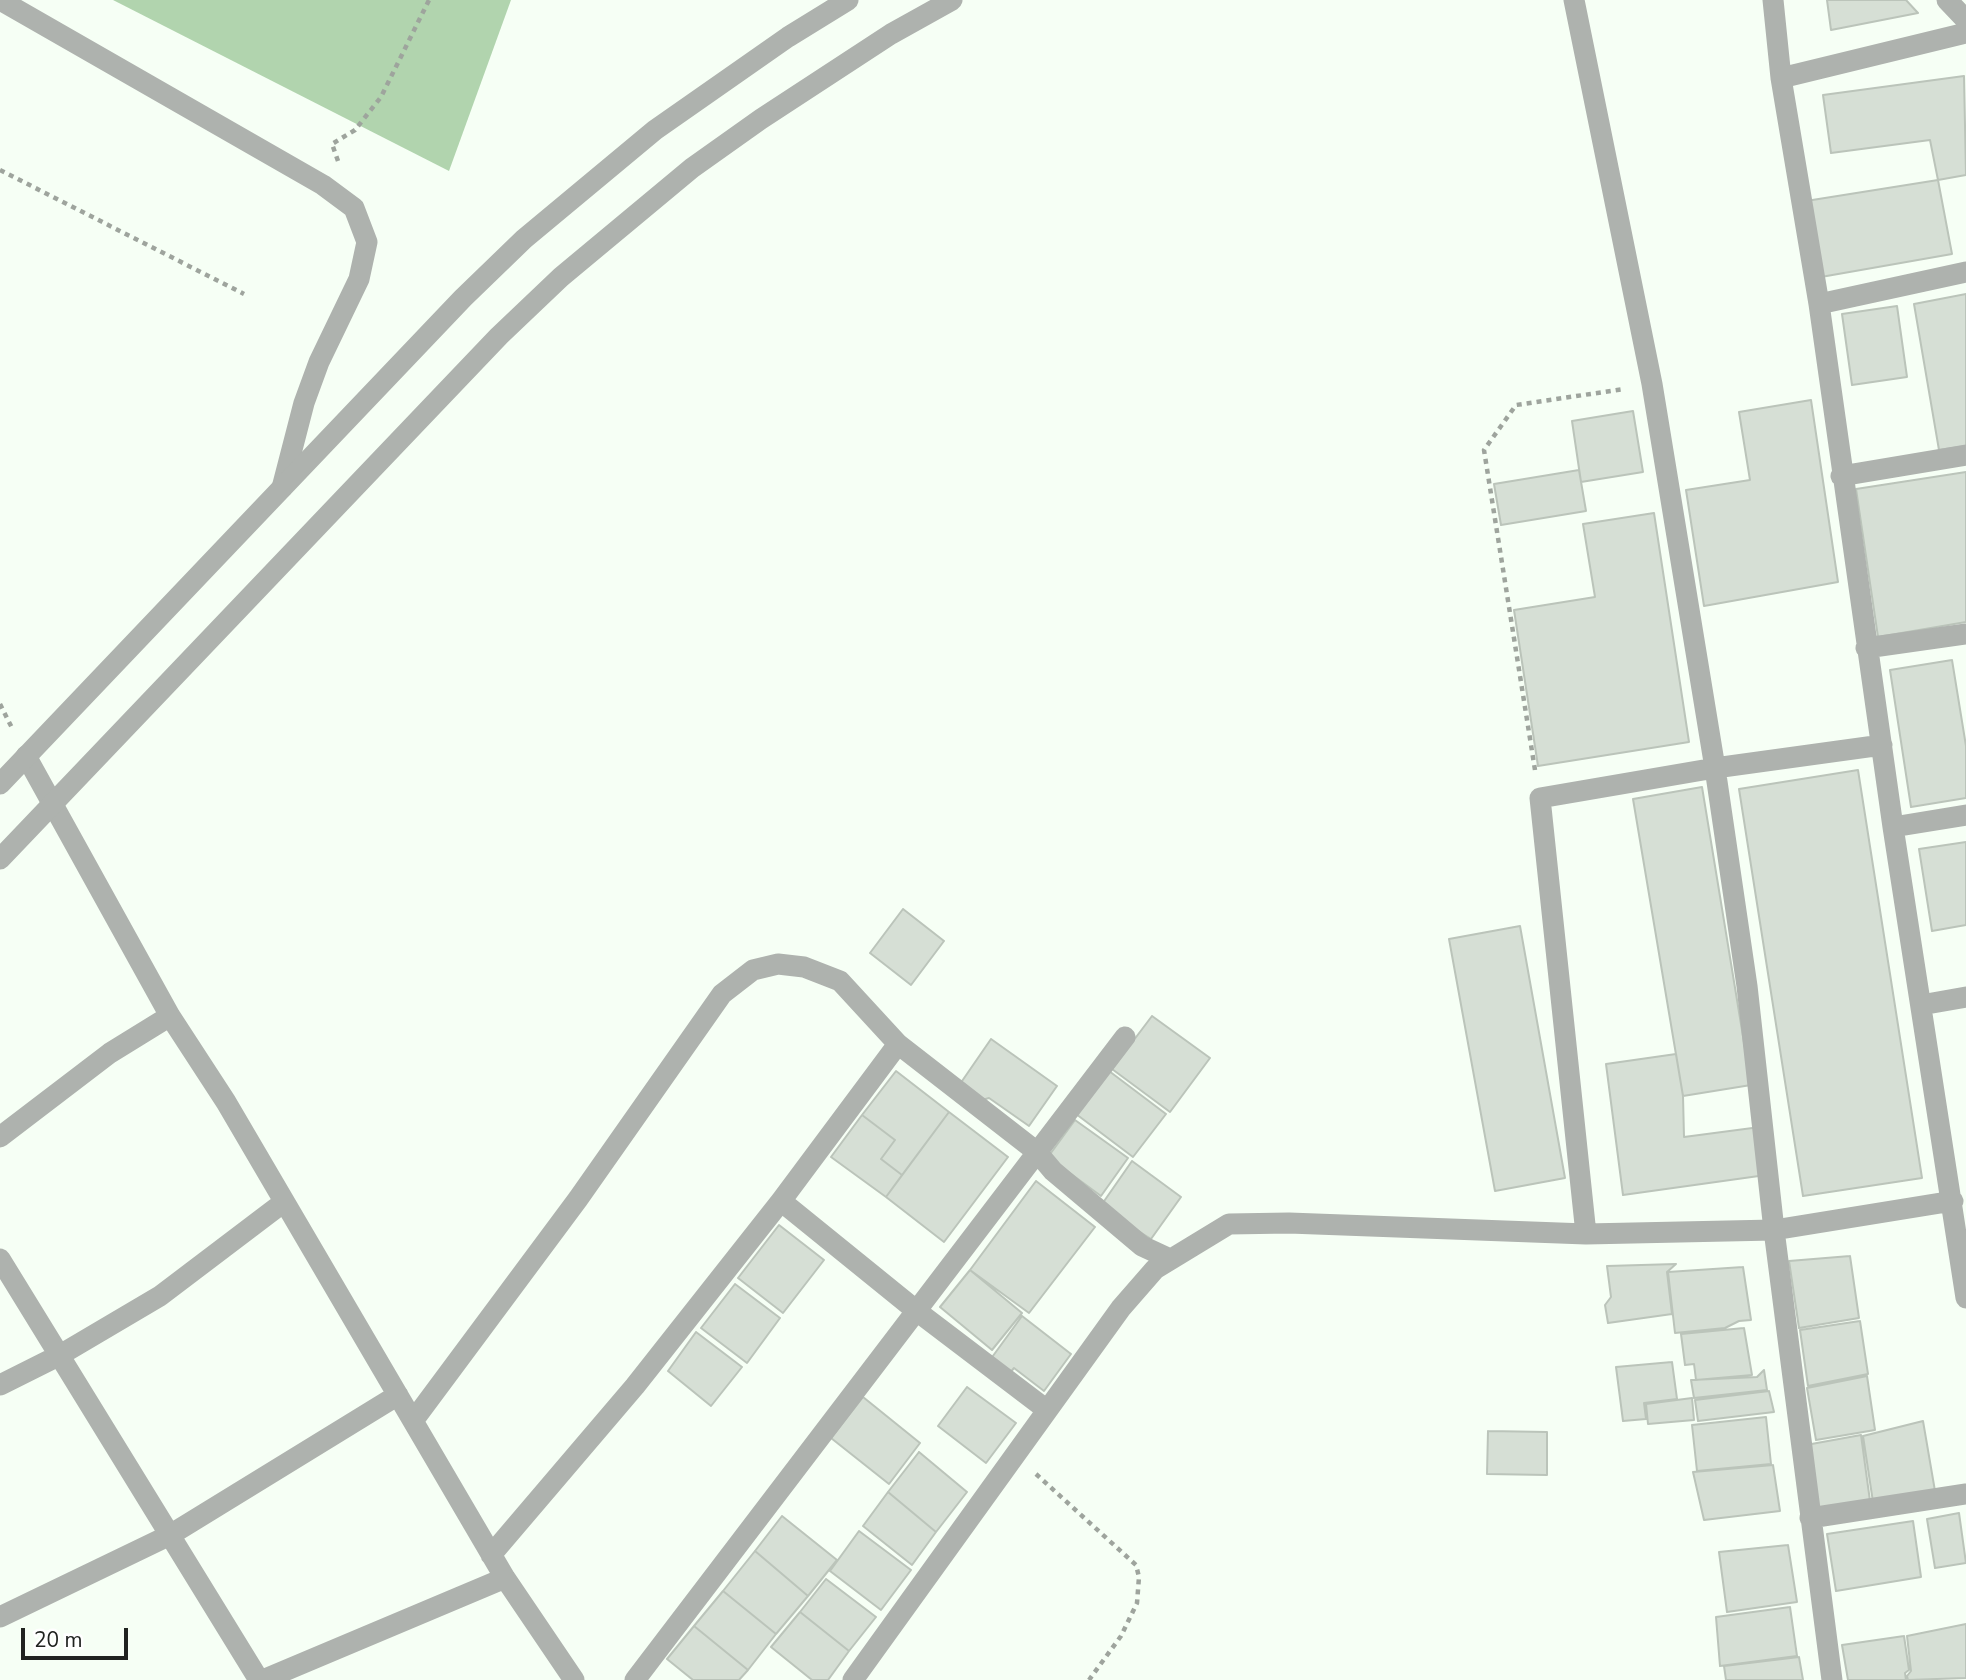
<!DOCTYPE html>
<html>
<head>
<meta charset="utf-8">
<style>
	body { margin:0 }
	#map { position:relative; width:1966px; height:1680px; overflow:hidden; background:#f6fff5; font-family:"Nunito Sans",sans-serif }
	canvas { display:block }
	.scale { position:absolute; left:21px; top:1628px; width:107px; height:32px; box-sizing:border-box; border:4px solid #202320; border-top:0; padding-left:9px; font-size:21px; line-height:24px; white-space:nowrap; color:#202320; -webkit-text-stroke:5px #fff; paint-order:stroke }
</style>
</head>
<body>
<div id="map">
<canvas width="1966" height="1680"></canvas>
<div class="scale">20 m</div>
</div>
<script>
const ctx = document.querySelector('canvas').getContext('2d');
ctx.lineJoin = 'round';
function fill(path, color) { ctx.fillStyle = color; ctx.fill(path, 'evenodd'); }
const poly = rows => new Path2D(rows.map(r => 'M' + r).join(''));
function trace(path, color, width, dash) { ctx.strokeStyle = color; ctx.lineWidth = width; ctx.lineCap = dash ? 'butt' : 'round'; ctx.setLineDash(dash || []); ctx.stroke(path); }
const green = poly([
	[113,0,511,0,449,171]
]);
const building = poly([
	[1827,0,1906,0,1918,13,1831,30,1827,0],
	[1964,76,1966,175,1938,180,1930,140,1831,153,1823,95,1964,76],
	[1938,180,1952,254,1821,277,1806,201,1938,180],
	[1966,294,1966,446,1939,450,1914,304,1966,294],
	[1897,306,1907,377,1852,385,1842,314,1897,306],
	[1811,400,1838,582,1704,606,1686,490,1750,480,1739,412,1811,400],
	[1633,411,1643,472,1581,482,1572,421,1633,411],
	[1579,470,1586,511,1501,525,1494,484,1579,470],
	[1966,472,1966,622,1878,637,1856,489,1966,472],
	[1654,513,1689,742,1538,766,1514,610,1595,597,1583,524,1654,513],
	[1952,660,1966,746,1966,798,1911,807,1890,670,1952,660],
	[1858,770,1922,1178,1803,1196,1739,789,1858,770],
	[1702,787,1751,1085,1683,1096,1633,799,1702,787],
	[1966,842,1966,925,1932,931,1919,849,1966,842],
	[903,909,944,941,911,985,870,953,903,909],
	[1520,926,1565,1178,1495,1191,1449,939,1520,926],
	[1152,1016,1210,1058,1170,1112,1112,1069,1152,1016],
	[991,1039,1057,1086,1029,1126,989,1098,982,1100,960,1084,991,1039],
	[1676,1054,1683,1096,1684,1137,1760,1127,1766,1175,1623,1195,1606,1064,1676,1054],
	[896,1071,949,1112,902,1175,881,1159,895,1140,862,1115,896,1071],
	[1109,1071,1166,1114,1133,1157,1076,1114,1109,1071],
	[949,1112,1008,1157,944,1242,886,1197,949,1112],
	[862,1115,895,1140,881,1159,902,1175,886,1197,831,1157,862,1115],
	[1075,1120,1128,1158,1101,1196,1048,1157,1075,1120],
	[1132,1161,1181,1197,1151,1239,1100,1207,1132,1161],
	[1036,1181,1095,1227,1029,1313,970,1270,1036,1181],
	[779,1225,824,1260,783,1313,738,1278,779,1225],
	[1850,1256,1859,1318,1799,1328,1789,1261,1850,1256],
	[1676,1264,1667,1272,1672,1314,1608,1323,1605,1305,1611,1297,1607,1266,1676,1264],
	[1743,1267,1751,1320,1739,1321,1725,1328,1675,1333,1668,1272,1743,1267],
	[970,1270,1022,1313,992,1350,940,1307,970,1270],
	[735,1284,780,1318,747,1363,701,1328,735,1284],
	[1022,1316,1071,1354,1044,1391,1014,1368,1009,1374,990,1360,1022,1316],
	[1860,1321,1868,1374,1808,1386,1800,1330,1860,1321],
	[1744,1328,1752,1375,1696,1380,1694,1364,1685,1365,1681,1334,1744,1328],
	[696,1332,742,1367,711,1406,668,1371,696,1332],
	[1672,1362,1677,1399,1644,1403,1646,1419,1623,1421,1616,1367,1672,1362],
	[1764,1370,1767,1390,1694,1398,1691,1380,1757,1377,1764,1370],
	[1867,1376,1875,1430,1816,1440,1807,1388,1867,1376],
	[967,1387,1016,1423,986,1463,938,1426,967,1387],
	[1769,1391,1774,1412,1698,1421,1695,1400,1769,1391],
	[863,1397,920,1443,889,1484,831,1438,863,1397],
	[1692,1398,1694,1420,1648,1424,1646,1404,1692,1398],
	[1766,1417,1771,1464,1697,1471,1692,1425,1766,1417],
	[1923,1421,1935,1491,1873,1502,1863,1436,1923,1421],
	[1488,1431,1547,1432,1547,1475,1487,1474,1488,1431],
	[1861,1435,1870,1501,1816,1509,1806,1445,1861,1435],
	[919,1452,967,1492,936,1532,888,1492,919,1452],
	[1773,1465,1780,1511,1704,1520,1693,1472,1773,1465],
	[888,1492,936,1532,912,1565,863,1526,888,1492],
	[1959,1513,1966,1563,1935,1568,1927,1519,1959,1513],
	[782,1516,837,1560,808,1596,755,1551,782,1516],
	[1913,1521,1921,1577,1836,1591,1827,1534,1913,1521],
	[859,1531,911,1570,881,1610,830,1571,859,1531],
	[1788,1545,1797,1602,1727,1612,1719,1552,1788,1545],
	[755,1551,808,1596,776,1634,723,1591,755,1551],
	[826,1579,876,1617,849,1651,800,1612,826,1579],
	[723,1591,776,1634,748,1670,694,1626,723,1591],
	[1790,1607,1797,1656,1720,1666,1716,1617,1790,1607],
	[800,1612,849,1651,828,1680,812,1680,771,1647,800,1612],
	[1966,1624,1966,1678,1908,1680,1907,1676,1911,1671,1907,1636,1966,1624],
	[694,1626,748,1670,739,1680,693,1680,667,1659,694,1626],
	[1904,1636,1909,1670,1905,1673,1906,1680,1848,1680,1842,1645,1904,1636],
	[1799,1657,1803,1680,1726,1680,1724,1666,1799,1657]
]);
const path = poly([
	[338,161,332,144,355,130,381,97,429,0],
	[0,170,244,294],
	[0,704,13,730],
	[1535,770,1484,450,1516,405,1624,389],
	[1036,1474,1136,1565,1139,1577,1137,1603,1121,1636,1089,1680]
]);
const minor = poly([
	[0,0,323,185,354,208,367,242,359,279,319,362,304,403,282,488],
	[1574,0,1652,384,1715,768,1747,986,1774,1230,1832,1680],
	[1773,0,1781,78,1819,304,1893,827,1966,1298],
	[1947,0,1966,20],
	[1781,78,1966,33],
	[1819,304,1966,272],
	[1841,476,1966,455],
	[1866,648,1966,634],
	[26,756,170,1016,226,1102,505,1578,574,1680],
	[1893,827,1966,815],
	[1921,1005,1966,997],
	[898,1044,1037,1152,1053,1171,1142,1246,1170,1259],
	[0,1137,110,1053,170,1016],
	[1586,1234,1540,798,1715,768,1882,745],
	[0,1259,259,1680],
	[0,1385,60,1355,160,1296,284,1202],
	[413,1421,578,1199,722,994,753,970,778,964,804,967,840,981,898,1044,781,1201],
	[1810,1518,1966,1494],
	[491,1555,635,1386,781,1201,918,1312,1047,1410],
	[0,1617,170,1535,398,1395],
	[263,1680,505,1578],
	[635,1680,1125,1037],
	[853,1680,1121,1308,1155,1269,1229,1224,1289,1223,1586,1234,1774,1230,1953,1201]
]);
const tertiary = poly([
	[0,784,463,298,524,239,655,130,788,37,848,0],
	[0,859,499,336,561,277,692,168,761,119,891,34,952,0]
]);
fill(green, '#b1d4ae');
fill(building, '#d6dfd5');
trace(building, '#bbc4ba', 2);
trace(path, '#9ea49d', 4.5, [5, 5]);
trace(minor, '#aeb2ae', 21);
trace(tertiary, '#aeb2ae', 21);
</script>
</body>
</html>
